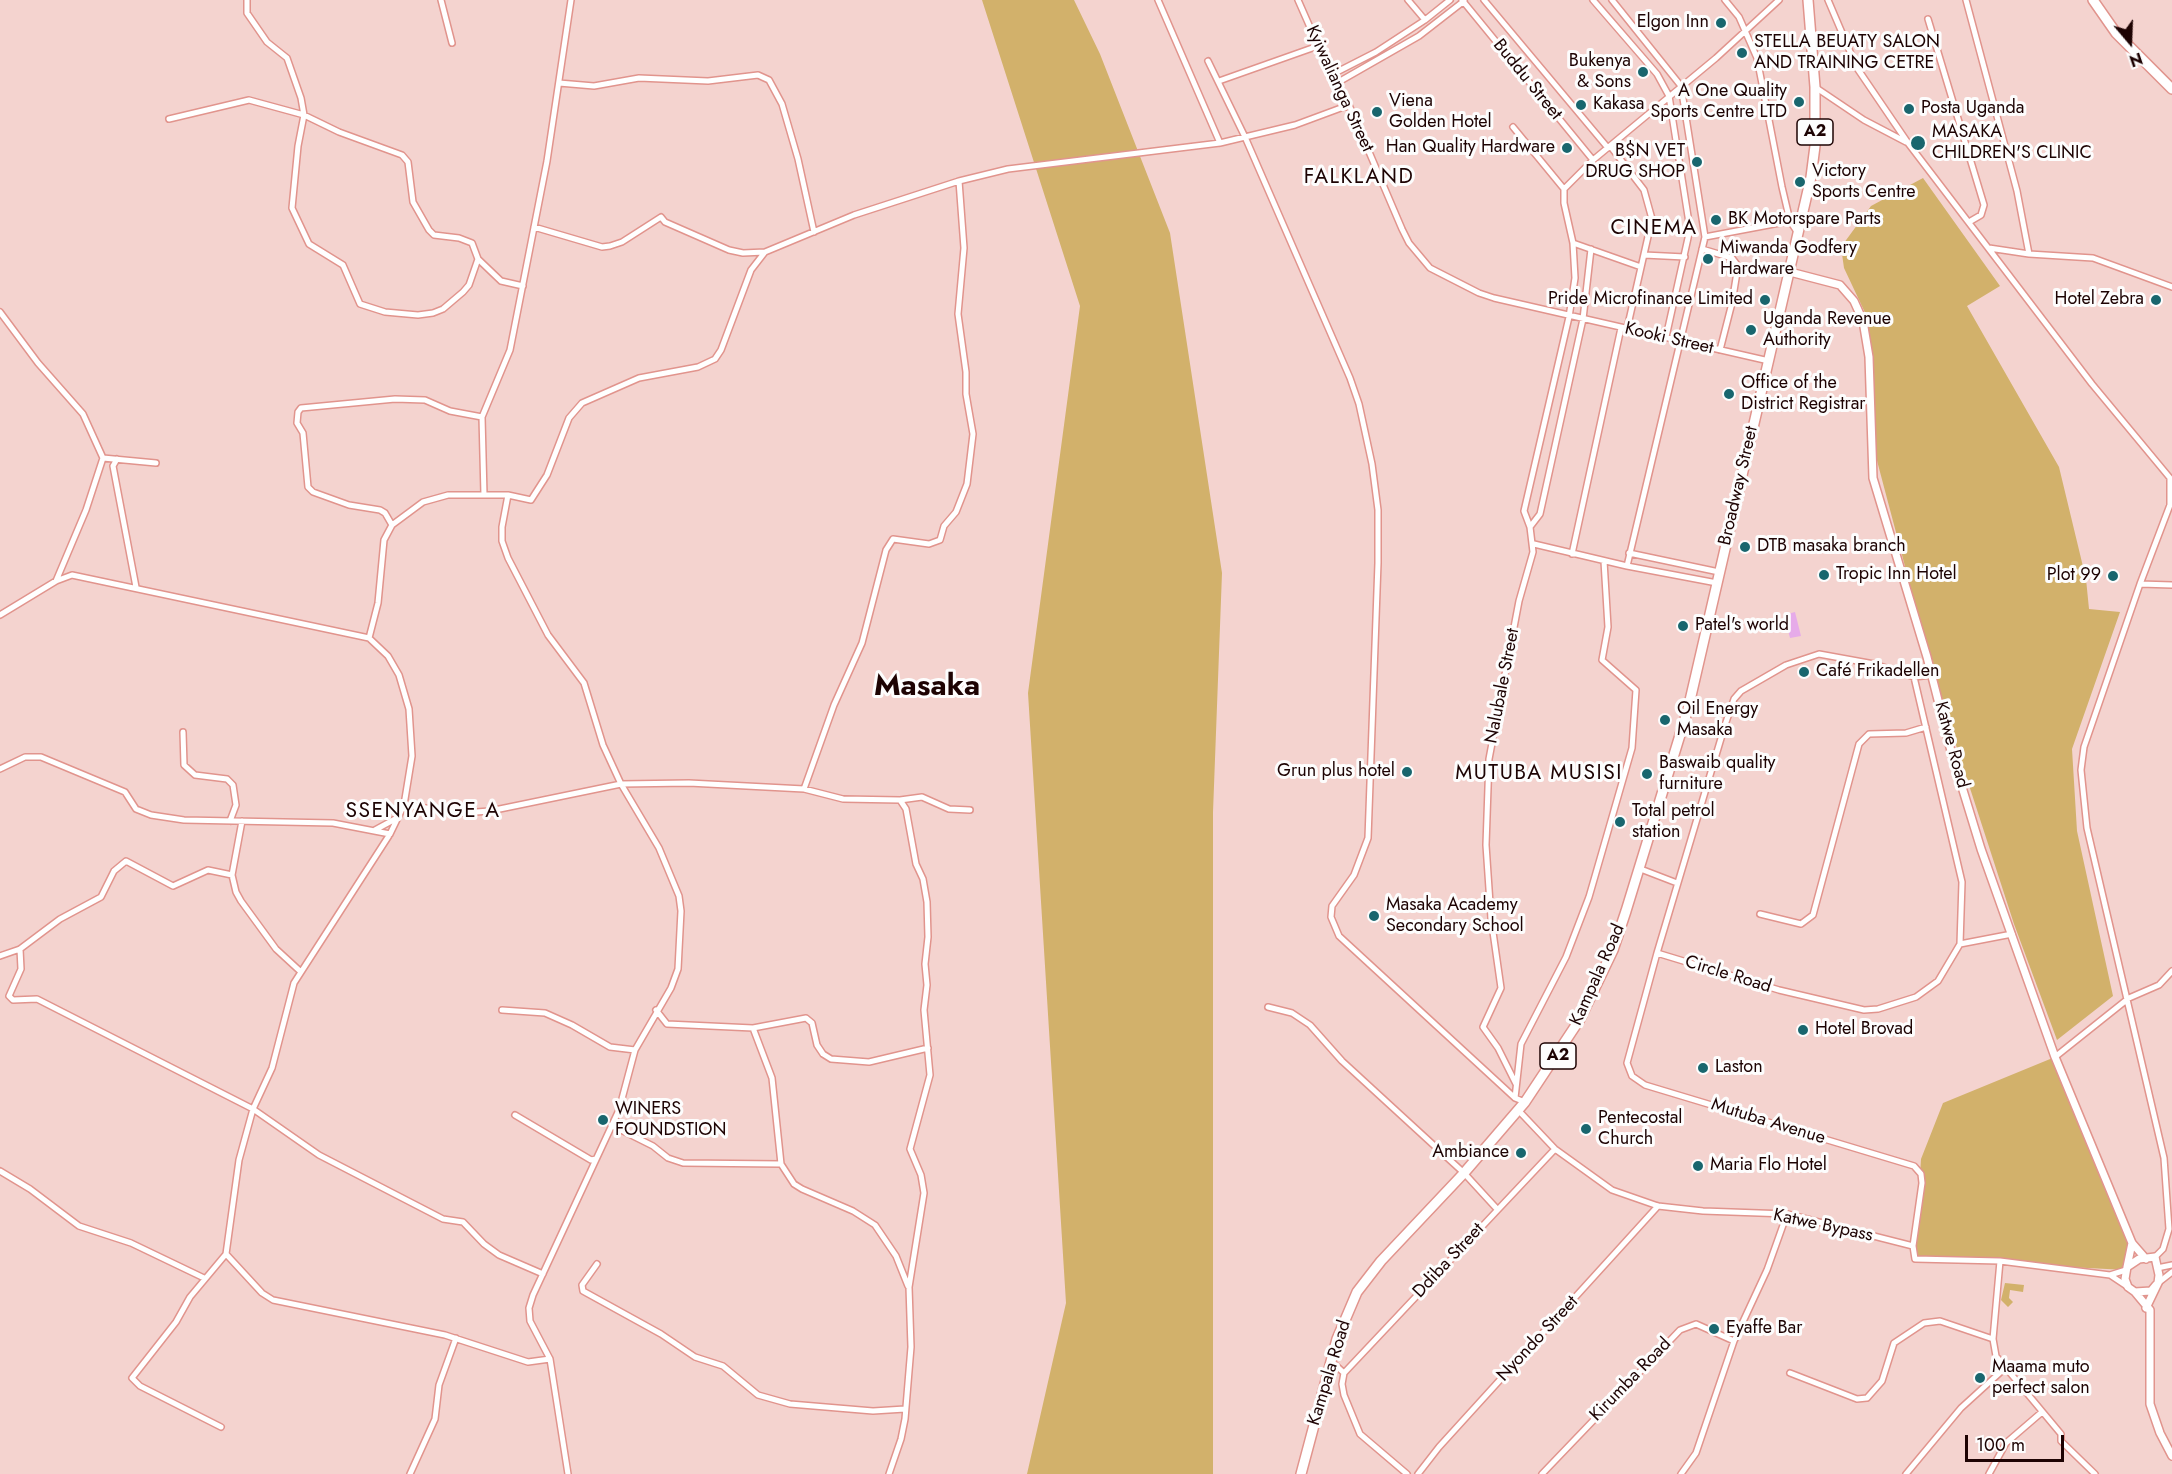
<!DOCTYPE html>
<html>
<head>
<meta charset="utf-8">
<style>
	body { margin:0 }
	#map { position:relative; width:2172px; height:1474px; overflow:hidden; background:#f4d3cf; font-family:Jost,sans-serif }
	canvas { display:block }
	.north { position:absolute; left:2100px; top:12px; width:60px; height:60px; -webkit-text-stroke:4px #fdfdfd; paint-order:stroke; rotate:161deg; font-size:16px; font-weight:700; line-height:24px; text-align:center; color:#1d0303 }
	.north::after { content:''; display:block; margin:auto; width:21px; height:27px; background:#1d0303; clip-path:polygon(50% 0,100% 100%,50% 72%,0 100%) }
	.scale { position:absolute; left:1965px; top:1435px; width:99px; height:27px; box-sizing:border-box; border:3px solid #1d0303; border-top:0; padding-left:8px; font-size:18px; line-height:21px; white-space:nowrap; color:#1d0303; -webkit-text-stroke:4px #fdfdfd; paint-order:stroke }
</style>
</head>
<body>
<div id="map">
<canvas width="2172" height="1474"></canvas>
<div class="north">N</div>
<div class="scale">100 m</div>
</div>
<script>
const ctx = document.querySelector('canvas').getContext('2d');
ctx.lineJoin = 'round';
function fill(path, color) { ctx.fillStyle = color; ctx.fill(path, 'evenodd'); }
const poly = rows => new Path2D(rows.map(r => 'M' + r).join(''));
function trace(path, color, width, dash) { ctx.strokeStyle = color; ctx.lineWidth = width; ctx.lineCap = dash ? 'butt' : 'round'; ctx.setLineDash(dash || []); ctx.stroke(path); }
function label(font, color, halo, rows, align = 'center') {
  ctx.font = font + ' Jost,sans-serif'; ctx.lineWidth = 6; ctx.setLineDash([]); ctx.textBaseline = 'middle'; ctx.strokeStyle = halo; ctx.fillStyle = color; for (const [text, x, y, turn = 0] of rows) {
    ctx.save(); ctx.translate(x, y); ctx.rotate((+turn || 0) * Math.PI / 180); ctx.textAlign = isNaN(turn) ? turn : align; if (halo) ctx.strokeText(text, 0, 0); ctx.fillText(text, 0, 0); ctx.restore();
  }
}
const green = poly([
	[982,0,1074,0,1100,54,1170,233,1222,573,1213,812,1213,1474,1027,1474,1066,1303,1028,693,1080,306],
	[1923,178,2000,286,1967,306,2059,467,2086,579,2089,609,2120,612,2072,749,2077,831,2113,996,2057,1040,2014,924,1944,708,1911,589,1871,438,1868,319,1844,268,1841,247,1871,206],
	[2055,1057,2128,1232,2126,1270,1915,1259,1921,1159,1943,1103],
	[2005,1283,2024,1285,2023,1292,2010,1290,2009,1298,2013,1302,2008,1307,2001,1300]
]);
const water = poly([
	[1795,612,1801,636,1790,638,1784,615]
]);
const minor = poly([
	[247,0,247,13,267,42,287,58,301,98,304,115,298,146,292,208,309,244,343,265,360,304,385,312,418,315,433,313,443,309,463,292,469,285,478,259],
	[441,0,452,43],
	[1158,0,1220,143],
	[1298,0,1335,84,1349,105,1402,229,1409,243,1430,268,1479,293,1494,298,1769,361],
	[1408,0,1425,20],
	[1462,0,1593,160],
	[1484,0,1608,148],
	[1593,0,1657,74,1669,96,1690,229,1666,337],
	[1612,0,1681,86,1705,237,1627,566],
	[1725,0,1739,17,1757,58,1782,187,1790,221,1798,233],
	[1828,0,1857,68,1908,143,2092,384,2170,478,2170,505,2140,584,2084,747,2081,770,2087,828,2164,1158,2169,1229,2163,1249,2155,1257],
	[1966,0,2017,191,2029,254],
	[1928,19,1984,205,1981,215,1969,222],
	[1208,61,1245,137,1350,378,1359,404,1372,464,1378,510,1378,563,1368,838,1354,875,1332,906,1331,917,1339,936,1515,1098,1525,1102],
	[1331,75,1376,52,1425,20,1450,0],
	[1219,81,1318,46],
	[559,83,594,86,639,78,708,81,758,75,769,80,782,104,798,159,814,232],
	[1335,84,1419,36,1464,1],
	[1815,87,1864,120,1906,142],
	[169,119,249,100,304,115,339,132,402,155,408,162,413,202,429,230,434,235,459,238,472,243,478,259,501,281,523,286],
	[1513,127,1564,189],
	[1611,147,1644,190,1652,219,1627,329],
	[534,227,602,247,610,246,622,242,661,217,665,222,729,250,743,253,765,252],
	[1705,237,1790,221],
	[1573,243,1641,267],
	[1989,248,2029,254,2093,258,2172,287],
	[1702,249,1732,258,1738,266,1732,303,1720,350],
	[1644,255,1685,257],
	[0,312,38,363,83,414,103,458,86,510,56,581],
	[103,458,156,463],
	[117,459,113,466,136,587],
	[484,495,482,417,510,350,547,161,571,0],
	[508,495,531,500,547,475,569,418,582,403,639,378,698,367,715,359,721,350,751,270,765,252,854,215,959,181,1008,169,1220,143,1295,125,1349,105],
	[392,525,385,513,380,510,349,505,313,492,308,487,303,433,297,423,298,412,301,408,395,399,425,400,450,411,482,417],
	[1530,527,1540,514,1583,319,1591,249],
	[1534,544,1627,566,1717,583],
	[1629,553,1719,572],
	[1572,554,1621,328],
	[2140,584,2172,585],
	[0,615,56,581,72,575,369,638,388,656,399,675,409,709,412,756,404,805,390,834,294,983,272,1068,253,1109,239,1160,226,1254,262,1293,273,1300,445,1335,528,1362,550,1359],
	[369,638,378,603,384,540,392,525,423,502,448,495,508,495,502,527,502,541,508,558,548,635,584,683,603,745,621,784,659,848,679,896,681,911,678,969,671,988,635,1050,619,1110,533,1295,529,1308,530,1321,550,1359,568,1474],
	[1914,677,1962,882,1960,944,1938,981,1916,997,1878,1009,1864,1010,1779,990,1657,953,1725,725,1734,699,1741,691,1786,665,1819,654,1874,664,1914,677,1932,675],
	[183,732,184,765,195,775,227,779,233,785,236,805,230,821],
	[0,769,25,757,41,757,125,792,136,809,151,815,184,820,333,823,390,834],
	[804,789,834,705,862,643,886,550,893,539,929,544,940,540,944,526,956,512,967,484,973,434,966,394,966,372,958,314,964,248,959,181],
	[900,800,922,797,949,809,970,810],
	[404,805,462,813,490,811,621,784,689,783,804,789,843,799,900,800,906,809,916,864,923,879,927,902,928,937,925,964,927,985,924,1010,930,1075,910,1149,921,1175,924,1193,909,1287,911,1347,905,1419,901,1439,889,1474],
	[375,830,397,818],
	[1638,868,1677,883],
	[232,875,242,821],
	[1760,914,1801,924,1813,915,1859,744,1869,734,1906,733,1926,727],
	[1960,944,2012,934],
	[20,949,21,969,9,996,13,1000,37,999,253,1109,319,1155,443,1219,463,1222,484,1244,499,1255,543,1274],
	[1657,953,1627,1063,1632,1076,1645,1085,1914,1166,1921,1174,1922,1183,1913,1246],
	[0,956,20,949,60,919,101,897,114,871,126,861,173,886,208,870,232,875,236,892,241,901,276,949,301,972],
	[1268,1007,1292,1013,1310,1025,1342,1061,1464,1173,1497,1209],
	[502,1010,545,1013,572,1025,610,1047,635,1050],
	[656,1010,667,1024,753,1028],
	[2055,1057,2129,998,2159,985,2172,971],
	[1516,1084,1498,1048,1483,1027,1501,988,1491,918,1486,845,1489,759,1519,601,1533,552,1530,527,1524,511,1569,317,1575,278,1573,243,1564,203,1564,189,1593,160,1716,58,1779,0],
	[1515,1098,1521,1044,1566,957,1589,897,1632,748,1636,690,1602,660,1608,627,1604,561],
	[1519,1111,1555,1149,1612,1190,1658,1206,1703,1211,1787,1214,1913,1246,1915,1259,2000,1261,2110,1275,2128,1287],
	[515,1115,591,1160,596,1159],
	[611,1125,653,1146,668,1158,683,1163,781,1164,794,1184,802,1189,853,1211,875,1225,896,1256,908,1286],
	[781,1164,772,1078,753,1028,806,1018,812,1023,817,1045,823,1054,831,1059,869,1062,928,1048],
	[0,1171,30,1189,79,1226,131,1243,204,1278],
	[2000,1261,1993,1339,1996,1356,2061,1434,2061,1441,2095,1474],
	[597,1264,582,1285,583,1291,661,1334,695,1357,723,1366,758,1395,790,1404,873,1411,905,1409],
	[2157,1268,2172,1265],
	[2110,1275,2126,1270],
	[2158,1283,2172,1272],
	[1332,1362,1344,1373,1342,1384,1344,1395,1360,1434,1407,1474],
	[1344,1373,1555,1149],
	[1790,1373,1857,1399,1867,1398,1882,1381,1894,1343,1924,1323,1940,1321,1993,1339],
	[221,1427,140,1386,132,1378,176,1322,190,1297,226,1254],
	[410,1474,435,1419,439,1385,456,1338],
	[1418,1474,1439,1447,1658,1206],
	[1542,1474,1680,1330,1696,1324,1734,1341],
	[1681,1474,1696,1453,1734,1341,1767,1270,1787,1214],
	[1906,1474,1961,1408,2005,1368],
	[1989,1474,2006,1443,2042,1412]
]);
const tertiary = poly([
	[1790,272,1840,285,1854,301,1863,321,1869,357,1873,478,1927,657,1951,751,1981,849,2055,1057,2132,1243,2146,1259],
	[2127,1267,2132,1243],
	[2135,1292,2150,1310,2150,1404,2160,1433,2172,1456],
	[2146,1308,2158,1283,2159,1275,2155,1257,2139,1259,2127,1267,2125,1279,2128,1287,2135,1292,2151,1291,2156,1285]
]);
const primary = poly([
	[1301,1474,1337,1339,1357,1292,1381,1261,1464,1173,1525,1102,1580,1019,1613,950,1626,911,1688,709,1811,177,1815,146,1815,87,1808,0]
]);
const trunk = poly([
	[2093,0,2116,33,2172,89]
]);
const markers = [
	[1721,23,6,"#19666e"],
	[1742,53,6,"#19666e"],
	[1643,72,6,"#19666e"],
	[1799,102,6,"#19666e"],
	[1581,105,6,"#19666e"],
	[1909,109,6,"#19666e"],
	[1377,112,6,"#19666e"],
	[1918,143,8,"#19666e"],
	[1567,148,6,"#19666e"],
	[1697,162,6,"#19666e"],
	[1800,182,6,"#19666e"],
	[1716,220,6,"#19666e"],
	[1708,259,6,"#19666e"],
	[1765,300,6,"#19666e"],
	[2156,300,6,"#19666e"],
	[1751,330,6,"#19666e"],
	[1729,394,6,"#19666e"],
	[1745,547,6,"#19666e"],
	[1824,575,6,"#19666e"],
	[2113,576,6,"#19666e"],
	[1683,626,6,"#19666e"],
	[1804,672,6,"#19666e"],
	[1665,720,6,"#19666e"],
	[1407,772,6,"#19666e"],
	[1647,774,6,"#19666e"],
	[1620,822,6,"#19666e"],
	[1374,916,6,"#19666e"],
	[1803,1030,6,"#19666e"],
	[1703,1068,6,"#19666e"],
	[603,1120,6,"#19666e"],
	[1586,1129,6,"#19666e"],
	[1521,1153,6,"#19666e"],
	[1698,1166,6,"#19666e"],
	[1714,1329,6,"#19666e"],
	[1980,1378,6,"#19666e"]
];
const shields = [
	[1815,132,36],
	[1558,1056,36]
];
const shieldNames = [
	["A2",1815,132],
	["A2",1558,1056]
];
const poiNames = [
	["Elgon Inn",1709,23,"right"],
	["STELLA BEUATY SALON",1754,43],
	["AND TRAINING CETRE",1754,64],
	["Bukenya",1631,62,"right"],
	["& Sons",1631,83,"right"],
	["A One Quality",1787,92,"right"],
	["Sports Centre LTD",1787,113,"right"],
	["Viena",1389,102],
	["Golden Hotel",1389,123],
	["Kakasa",1593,105],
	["Posta Uganda",1921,109],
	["MASAKA",1932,133],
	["CHILDREN'S CLINIC",1932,154],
	["Han Quality Hardware",1555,148,"right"],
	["B$N VET",1685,152,"right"],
	["DRUG SHOP",1685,173,"right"],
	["Victory",1812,172],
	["Sports Centre",1812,193],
	["BK Motorspare Parts",1728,220],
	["Miwanda Godfery",1720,249],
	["Hardware",1720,270],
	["Pride Microfinance Limited",1753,300,"right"],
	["Hotel Zebra",2144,300,"right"],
	["Uganda Revenue",1763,320],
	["Authority",1763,341],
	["Office of the",1741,384],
	["District Registrar",1741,405],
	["DTB masaka branch",1757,547],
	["Tropic Inn Hotel",1836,575],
	["Plot 99",2101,576,"right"],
	["Patel's world",1695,626],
	["Café Frikadellen",1816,672],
	["Oil Energy",1677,710],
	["Masaka",1677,731],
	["Baswaib quality",1659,764],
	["furniture",1659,785],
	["Grun plus hotel",1395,772,"right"],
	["Total petrol",1632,812],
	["station",1632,833],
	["Masaka Academy",1386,906],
	["Secondary School",1386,927],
	["Hotel Brovad",1815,1030],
	["Laston",1715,1068],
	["WINERS",615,1110],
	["FOUNDSTION",615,1131],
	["Pentecostal",1598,1119],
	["Church",1598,1140],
	["Ambiance",1509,1153,"right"],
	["Maria Flo Hotel",1710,1166],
	["Eyaffe Bar",1726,1329],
	["Maama muto",1992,1368],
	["perfect salon",1992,1389]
];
const streetNames = [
	["Buddu Street",1527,80,51],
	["Kyiwalianga Street",1339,89,65],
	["Kooki Street",1669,339,13],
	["Broadway Street",1739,486,-77],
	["Nalubale Street",1503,686,-79],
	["Katwe Road",1951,745,75],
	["Kampala Road",1598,975,-66],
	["Circle Road",1728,975,17],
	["Mutuba Avenue",1768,1122,17],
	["Katwe Bypass",1823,1226,12],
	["Ddiba Street",1449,1261,-47],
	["Nyondo Street",1538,1339,-47],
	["Kampala Road",1330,1373,-73],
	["Kirumba Road",1631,1380,-46]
];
const quarterNames = [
	["FALKLAND",1359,178],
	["CINEMA",1654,229],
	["MUTUBA MUSISI",1539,774],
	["SSENYANGE A",423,812]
];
const townNames = [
	["Masaka",927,688]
];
fill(green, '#d2b16b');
fill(water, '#e6abe9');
trace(minor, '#e1948d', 8);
trace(tertiary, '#e1948d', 10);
trace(primary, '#e1948d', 12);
trace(trunk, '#e1948d', 12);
trace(minor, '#fff', 5);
trace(tertiary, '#fff', 7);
trace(primary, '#fff', 9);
trace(trunk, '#fff', 9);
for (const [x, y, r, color] of markers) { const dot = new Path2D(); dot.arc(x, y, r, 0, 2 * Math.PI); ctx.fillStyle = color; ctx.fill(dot); trace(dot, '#fdfdfd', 2); }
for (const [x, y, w] of shields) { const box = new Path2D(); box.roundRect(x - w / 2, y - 13, w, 26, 4.5); ctx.fillStyle = '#fdfdfd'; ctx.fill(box); trace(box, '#1d0303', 1.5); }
label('bold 16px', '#1d0303', null, shieldNames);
label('18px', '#1d0303', '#fdfdfd', poiNames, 'left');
label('18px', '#1d0303', '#fdfdfd', streetNames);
ctx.letterSpacing = '1.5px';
label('21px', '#1d0303', '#fdfdfd', quarterNames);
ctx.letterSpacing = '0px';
label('bold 30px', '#1d0303', '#fdfdfd', townNames);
</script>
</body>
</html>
